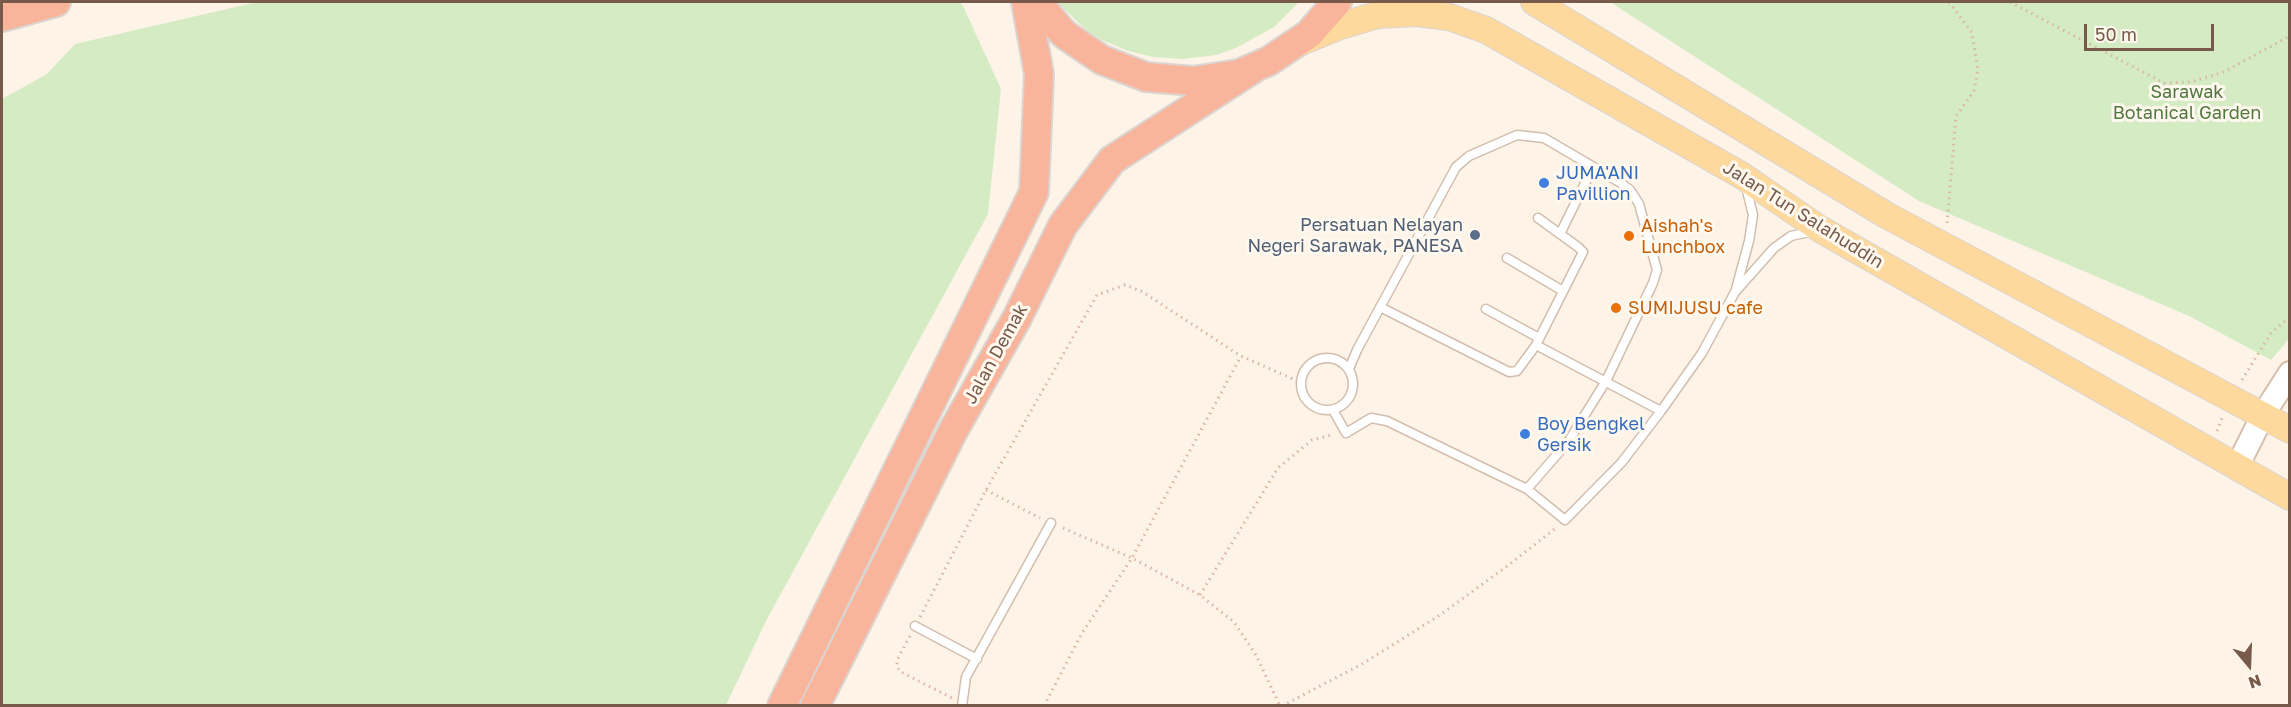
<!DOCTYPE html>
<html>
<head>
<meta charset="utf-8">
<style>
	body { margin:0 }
	#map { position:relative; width:2291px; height:707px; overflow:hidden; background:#fdf4e7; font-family:"Golos Text",sans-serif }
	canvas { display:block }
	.frame { position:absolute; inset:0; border:3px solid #785a4a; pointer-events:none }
	.north { position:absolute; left:2219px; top:635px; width:60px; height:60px; -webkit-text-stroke:4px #fff8ee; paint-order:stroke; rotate:161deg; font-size:16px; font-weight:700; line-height:24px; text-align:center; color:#785a4a }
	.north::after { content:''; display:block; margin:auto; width:21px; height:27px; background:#785a4a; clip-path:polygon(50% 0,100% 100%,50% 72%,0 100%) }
	.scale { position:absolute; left:2084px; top:24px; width:130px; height:27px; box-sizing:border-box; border:3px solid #785a4a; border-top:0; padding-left:8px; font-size:18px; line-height:21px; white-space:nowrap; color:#785a4a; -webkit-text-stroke:4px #fff8ee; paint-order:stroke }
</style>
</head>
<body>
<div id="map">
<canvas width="2291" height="707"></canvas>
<div class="frame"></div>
<div class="north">N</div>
<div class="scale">50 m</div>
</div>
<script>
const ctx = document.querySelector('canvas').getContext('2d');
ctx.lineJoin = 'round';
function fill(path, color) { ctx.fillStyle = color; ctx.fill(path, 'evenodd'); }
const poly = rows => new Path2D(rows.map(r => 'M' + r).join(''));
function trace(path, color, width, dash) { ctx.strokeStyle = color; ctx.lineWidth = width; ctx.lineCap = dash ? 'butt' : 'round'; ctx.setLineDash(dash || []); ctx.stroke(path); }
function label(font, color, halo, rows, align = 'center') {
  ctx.font = font + ' "Golos Text",sans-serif'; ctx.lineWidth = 6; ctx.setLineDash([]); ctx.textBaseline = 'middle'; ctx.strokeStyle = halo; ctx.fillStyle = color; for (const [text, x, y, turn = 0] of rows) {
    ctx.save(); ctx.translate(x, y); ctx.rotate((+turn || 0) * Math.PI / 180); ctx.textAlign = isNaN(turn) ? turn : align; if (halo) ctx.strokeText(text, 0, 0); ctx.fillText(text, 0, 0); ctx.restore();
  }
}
const green = poly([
	[257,2,959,2,963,6,1001,89,988,214,766,621,726,705,2,705,2,99,47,74,75,44],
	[1057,2,1299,2,1274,27,1238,47,1216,55,1182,59,1153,57,1128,51,1102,40,1085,29],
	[1610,2,2289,2,2289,339,2271,360,2189,316,1919,201]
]);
const path = poly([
	[2010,2,2164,83,2191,82,2224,72,2290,36],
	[1947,223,1956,116,1974,91,1978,69,1972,33,1949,2],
	[2242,380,2271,333,2290,317],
	[2217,431,2222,418],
	[986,490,1040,518],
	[1063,528,1132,558,1200,595,1234,622,1256,655,1280,706],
	[1200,595,1278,468,1312,440,1332,435],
	[920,617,986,490,1097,295,1125,285,1141,291,1241,356,1300,382],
	[910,636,897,660,897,667,901,672,952,698],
	[1044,706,1082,633,1132,558,1241,356],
	[1282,706,1364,663,1440,615,1510,564,1557,527]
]);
const lane = poly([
	[1560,234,1593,167],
	[1507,258,1563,291],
	[1736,289,1749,241,1753,215,1746,187],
	[1380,307,1509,372,1517,371,1536,345,1583,252,1578,247,1538,218],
	[1486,309,1539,338],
	[1536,345,1661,411],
	'1301 384a26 26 0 1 1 52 0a26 26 0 1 1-52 0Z',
	[1349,369,1357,350,1456,167,1469,156,1517,135,1544,138,1621,183,1630,190,1639,204,1657,270,1653,283,1606,381,1568,442,1527,489],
	[1333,410,1346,433,1371,418,1387,421,1527,489,1565,520,1622,462,1661,411,1702,353,1735,292,1774,248,1791,236,1814,231],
	[915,626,977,659],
	[962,706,966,677,1051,523]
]);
const secondary = poly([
	[2237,467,2263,415,2290,373]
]);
const primary = poly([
	[1534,2,1886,215,2290,430],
	[1301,42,1340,26,1377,15,1417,13,1449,17,1486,30,1741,175,1820,229,2290,497]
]);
const highway = poly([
	[1037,2,1064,34,1102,60,1146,77,1193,81,1239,74,1269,61,1309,34,1337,2],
	[2,17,56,2],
	[782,706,1034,192,1039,74,1026,2],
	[815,706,953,431,1017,318,1063,225,1112,160,1254,68]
]);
const markers = [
	[1544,183,6,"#3f7fe0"],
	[1475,235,6,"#5c6f8a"],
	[1629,236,6,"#e8710a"],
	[1616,308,6,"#e8710a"],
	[1525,434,6,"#3f7fe0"]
];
const parkNames = [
	["Sarawak",2187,92],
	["Botanical Garden",2187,113]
];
const shopNames = [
	["JUMA'ANI",1556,173],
	["Pavillion",1556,194],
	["Boy Bengkel",1537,424],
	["Gersik",1537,445]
];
const streetNames = [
	["Jalan Tun Salahuddin",1803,215,32],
	["Jalan Demak",996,354,-61]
];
const serviceNames = [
	["Persatuan Nelayan",1463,225],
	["Negeri Sarawak, PANESA",1463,246]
];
const foodNames = [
	["Aishah's",1641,226],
	["Lunchbox",1641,247],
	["SUMIJUSU cafe",1628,308]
];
fill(green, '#d4ebc4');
trace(lane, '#d2beae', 11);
trace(secondary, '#d5beac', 26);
trace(primary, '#dcd4d0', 28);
trace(highway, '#dcd4d0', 32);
trace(path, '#d9b6a0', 3, [1.5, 4.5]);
trace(lane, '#fff', 8);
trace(secondary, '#fff', 22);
trace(primary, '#fdd99e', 26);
trace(highway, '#f9b49c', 28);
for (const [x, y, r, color] of markers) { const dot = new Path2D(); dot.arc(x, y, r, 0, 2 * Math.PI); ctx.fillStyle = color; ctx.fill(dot); trace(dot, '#fff8ee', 2); }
label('18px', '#50783f', '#fff8ee', parkNames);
label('18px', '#366cbe', '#fff8ee', shopNames, 'left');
label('18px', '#785a4a', '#fff8ee', streetNames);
label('18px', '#4e5e75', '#fff8ee', serviceNames, 'right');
label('18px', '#c56008', '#fff8ee', foodNames, 'left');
</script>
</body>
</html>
